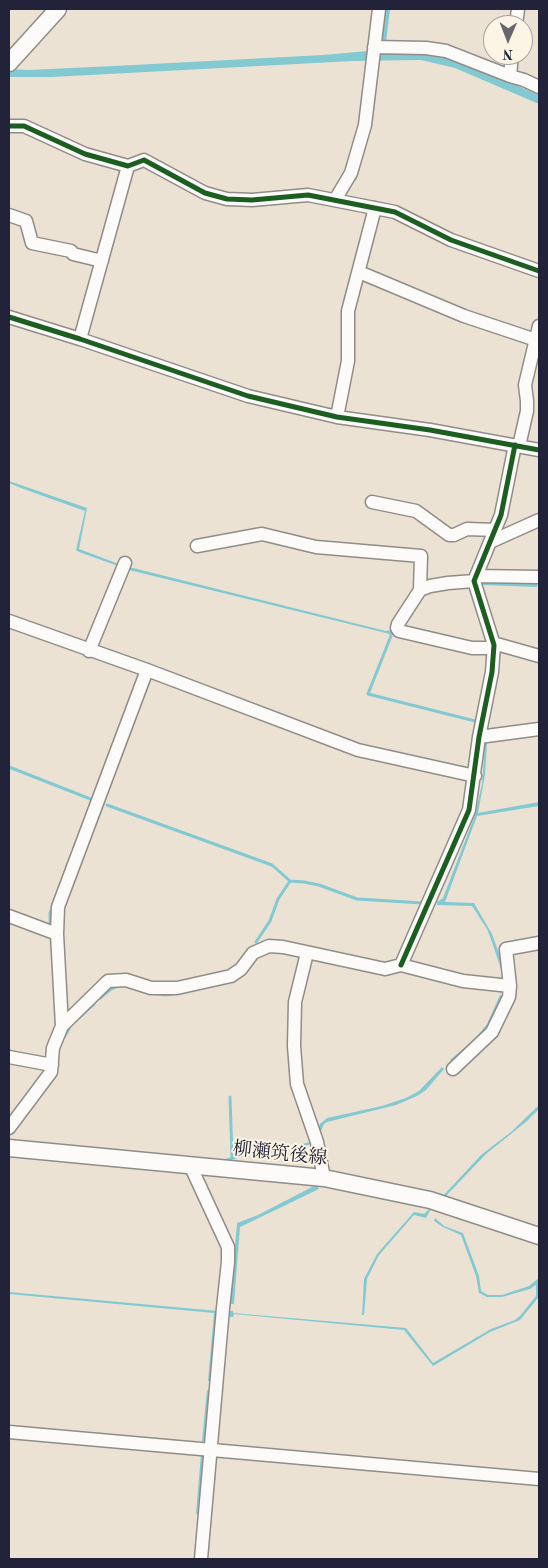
<!DOCTYPE html>
<html>
<head>
<meta charset="utf-8">
<style>
	body { margin:0 }
	#map { position:relative; width:548px; height:1568px; overflow:hidden; background:#ebe2d4; font-family:"Old Standard TT",serif }
	canvas { display:block }
	.frame { position:absolute; inset:0; border:10px solid #22223b; pointer-events:none }
	.north { position:absolute; left:483px; top:15px; width:50px; height:50px; box-sizing:border-box; background:#fcf5e5; border:1px solid #a5a1a1; border-radius:50%; rotate:181deg; font-size:14px; font-weight:700; line-height:20px; text-align:center; color:#22223b }
	.north::after { content:''; display:block; margin:auto; width:18px; height:22px; background:#686571; clip-path:polygon(50% 0,100% 100%,50% 72%,0 100%) }
</style>
</head>
<body>
<div id="map">
<canvas width="548" height="1568"></canvas>
<div class="frame"></div>
<div class="north">N</div>
</div>
<script>
const ctx = document.querySelector('canvas').getContext('2d');
ctx.lineJoin = 'round';
function fill(path, color) { ctx.fillStyle = color; ctx.fill(path, 'evenodd'); }
const poly = rows => new Path2D(rows.map(r => 'M' + r).join(''));
function trace(path, color, width, dash) { ctx.strokeStyle = color; ctx.lineWidth = width; ctx.lineCap = dash ? 'butt' : 'round'; ctx.setLineDash(dash || []); ctx.stroke(path); }
function label(font, color, halo, rows, align = 'center') {
  ctx.font = font + ' "Old Standard TT","Noto Serif JP",serif'; ctx.lineWidth = 4; ctx.setLineDash([]); ctx.textBaseline = 'middle'; ctx.strokeStyle = halo; ctx.fillStyle = color; for (const [text, x, y, turn = 0] of rows) {
    ctx.save(); ctx.translate(x, y); ctx.rotate((+turn || 0) * Math.PI / 180); ctx.textAlign = isNaN(turn) ? turn : align; if (halo) ctx.strokeText(text, 0, 0); ctx.fillText(text, 0, 0); ctx.restore();
  }
}
const water = poly([
	[384,9,390,9,385,51,430,53,462,62,539,95,539,104,455,68,421,60,353,61,52,77,9,77,9,69,28,70,114,66,323,55,368,51],
	[9,481,87,508,79,549,119,564,118,566,79,552,76,550,85,511,21,488,9,483],
	[129,567,390,632,390,634,129,570],
	[482,583,537,584,537,587,482,585],
	[485,743,487,743,485,775,478,813,539,802,539,806,477,816,445,902,474,903,492,934,501,959,505,980,502,980,502,972,492,942,487,929,472,906,437,905,437,902,443,898,475,815,482,784],
	[500,995,503,996,487,1030,453,1062,450,1060,475,1039,487,1024],
	[442,1067,444,1069,426,1090,417,1096,396,1105,327,1122,324,1124,321,1131,318,1131,320,1124,327,1118,382,1106,406,1098,419,1091],
	[539,1105,539,1109,527,1121,486,1154,444,1198,442,1197,481,1155,511,1132],
	[310,1142,311,1144,289,1151,248,1155,221,1163,220,1161,234,1156,288,1148],
	[316,1185,319,1189,240,1227,234,1304,230,1304,237,1223,258,1215],
	[430,1208,431,1209,426,1218,414,1215,379,1255,367,1279,364,1315,362,1315,364,1279,377,1254,414,1212,424,1214],
	[435,1218,444,1226,463,1233,479,1276,481,1291,488,1295,502,1295,529,1286,539,1278,538,1298,520,1320,490,1332,433,1366,404,1330,234,1314,233,1317,230,1317,230,1311,233,1311,233,1313,406,1328,433,1363,491,1329,515,1320,520,1316,536,1296,536,1285,530,1289,502,1297,487,1297,479,1293,476,1276,461,1235,443,1227,434,1221],
	[9,1292,218,1311,210,1381,208,1381,214,1313,9,1294],
	[207,1390,210,1390,205,1442,202,1441],
	[201,1454,204,1455,198,1514,196,1514]
]);
const stream = poly([
	[355,179,358,170],
	[388,632,391,633,391,636,368,694,475,721],
	[9,767,93,800,93,802],
	[107,805,272,865,290,881],
	[50,925,50,913,53,906],
	[256,942,270,921,278,899,290,881,304,882,319,885,357,899,423,903],
	[151,993,165,995,174,994],
	[100,998,111,989,118,986],
	[81,1016,94,1004],
	[64,1037,69,1029],
	[230,1097,232,1157]
]);
const minor = poly([
	[516,25,518,9],
	[374,47,426,48,446,51,510,76,524,80,539,87],
	[510,76,512,55],
	[9,126,24,126,85,154,128,166,144,160,205,193,227,199,252,200,308,195,395,212,451,240,539,271],
	[335,200,351,173,365,125,379,9],
	[9,215,26,221,32,243,71,251,73,254,102,261],
	[359,272,464,316,539,341],
	[9,317,80,339,248,396,337,417,430,430,539,450],
	[80,339,128,166],
	[337,417,348,361,348,311,375,208],
	[519,446,527,411,527,401,525,385,539,326],
	[372,502,416,511,449,535,454,535,467,529,495,530],
	[490,542,539,520],
	[197,546,262,534,316,547,421,556,420,590,398,624,397,628,399,631,472,648,493,648],
	[476,576,539,577],
	[420,590,430,586,448,583,474,581],
	[9,621,147,670,358,750,475,776],
	[493,643,539,656],
	[89,651,125,563],
	[479,737,539,729],
	[9,916,57,934],
	[307,953,295,1002,294,1046,297,1084,317,1142,324,1178],
	[401,965,469,810,479,737,492,672,494,645,474,581,501,515,515,445],
	[62,1026,108,981,126,980,151,988,177,988,231,976,241,969,253,953,269,946,283,947,385,969,401,965,463,981,510,986],
	[9,1057,52,1065],
	[453,1069,492,1032,509,997,510,986,506,949,539,943],
	[9,1128,51,1072,53,1048,62,1026,57,934,58,907,147,670],
	[190,1165,228,1247,228,1262,223,1308,201,1559],
	[9,1432,539,1479]
]);
const major = poly([
	[9,63,58,9],
	[9,1148,324,1178,430,1200,539,1236]
]);
const cycleway = poly([
	[9,126,24,126,85,154,128,166,144,160,205,193,227,199,252,200,308,195,395,212,451,240,539,271],
	[9,317,80,339,248,396,337,417,430,430,539,450],
	[401,965,469,810,479,737,492,672,494,645,474,581,501,515,515,445]
]);
const streetNames = [
	["柳瀬筑後線",280,1154,6]
];
fill(water, '#82c9d2');
trace(stream, '#82c9d2', 3);
trace(minor, '#908c88', 15);
trace(major, '#908c88', 19);
trace(minor, '#fcfbf9', 12);
trace(major, '#fcfbf9', 16);
trace(cycleway, '#1b5e20', 5);
label('19px', '#22223b', '#fcf5e5', streetNames);
</script>
</body>
</html>
